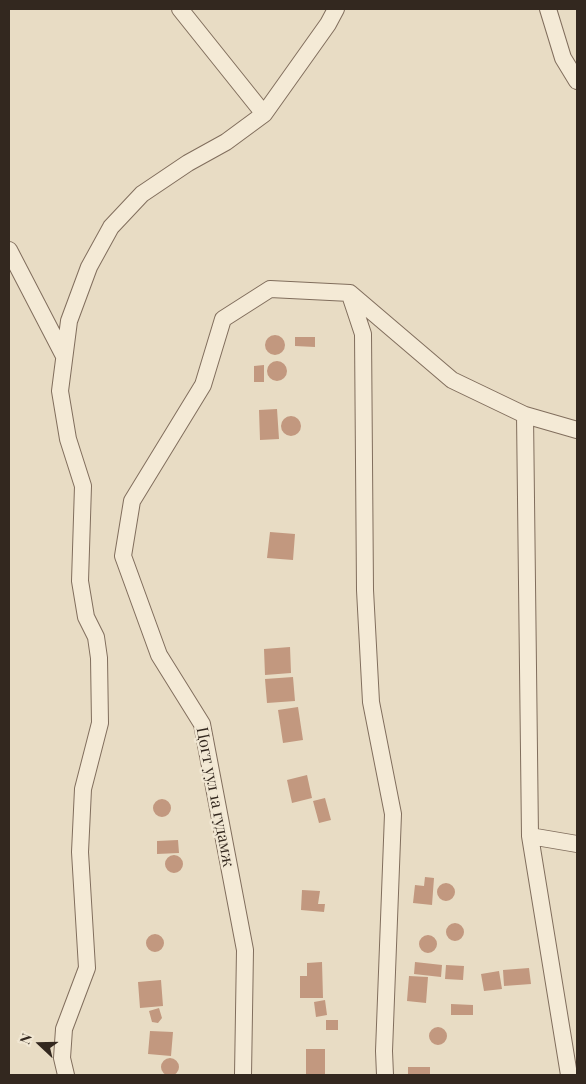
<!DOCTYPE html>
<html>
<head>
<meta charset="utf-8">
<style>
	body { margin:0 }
	#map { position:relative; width:586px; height:1084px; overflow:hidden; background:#e8dcc4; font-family:"Playfair Display",serif }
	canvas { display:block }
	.frame { position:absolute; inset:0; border:10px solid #33281f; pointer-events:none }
	.north { position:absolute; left:15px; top:1019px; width:50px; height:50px; -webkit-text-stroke:4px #f1e7d3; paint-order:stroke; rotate:291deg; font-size:14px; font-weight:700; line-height:20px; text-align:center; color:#33281f }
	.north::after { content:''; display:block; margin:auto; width:18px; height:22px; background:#33281f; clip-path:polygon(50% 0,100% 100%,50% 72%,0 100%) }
</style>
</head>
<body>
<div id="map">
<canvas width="586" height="1084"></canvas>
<div class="frame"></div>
<div class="north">N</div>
</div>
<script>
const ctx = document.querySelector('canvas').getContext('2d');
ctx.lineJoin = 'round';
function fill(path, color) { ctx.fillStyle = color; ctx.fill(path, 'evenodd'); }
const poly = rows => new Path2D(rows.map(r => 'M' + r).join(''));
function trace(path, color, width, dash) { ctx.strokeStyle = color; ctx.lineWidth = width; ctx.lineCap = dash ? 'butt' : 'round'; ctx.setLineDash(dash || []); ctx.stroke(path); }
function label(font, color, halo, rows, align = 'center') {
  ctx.font = font + ' "Playfair Display",serif'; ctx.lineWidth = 5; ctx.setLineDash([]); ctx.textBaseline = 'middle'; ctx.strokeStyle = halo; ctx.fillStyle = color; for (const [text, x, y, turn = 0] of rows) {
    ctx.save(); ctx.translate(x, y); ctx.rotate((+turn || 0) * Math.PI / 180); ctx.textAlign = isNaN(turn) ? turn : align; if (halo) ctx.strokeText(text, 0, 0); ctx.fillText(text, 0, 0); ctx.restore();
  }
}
const building = poly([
	'265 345a10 10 0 1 1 20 0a10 10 0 1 1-20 0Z',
	[295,337,315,337,315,347,295,346],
	'267 371a10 10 0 1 1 20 0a10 10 0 1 1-20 0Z',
	[264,365,264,382,254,382,254,366],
	[277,409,279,439,260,440,259,410],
	'281 426a10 10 0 1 1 20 0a10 10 0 1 1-20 0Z',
	[270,532,295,534,293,560,267,558],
	[290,647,291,673,265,675,264,649],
	[293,677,295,701,267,703,265,679],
	[298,707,303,740,283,743,278,710],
	[307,775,312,798,292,803,287,780],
	[325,798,331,820,319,823,313,801],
	'153 808a9 9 0 1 1 18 0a9 9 0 1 1-18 0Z',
	[178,840,179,853,157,854,157,841],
	'165 864a9 9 0 1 1 18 0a9 9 0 1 1-18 0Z',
	[425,877,434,878,432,905,413,903,415,885,424,886],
	'437 892a9 9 0 1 1 18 0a9 9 0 1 1-18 0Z',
	[302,890,320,891,318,904,325,904,324,912,301,910],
	'446 932a9 9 0 1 1 18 0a9 9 0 1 1-18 0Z',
	'146 943a9 9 0 1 1 18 0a9 9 0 1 1-18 0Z',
	'419 944a9 9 0 1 1 18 0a9 9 0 1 1-18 0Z',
	[322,962,323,998,300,998,300,976,307,976,307,963],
	[415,962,442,965,441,977,414,974],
	[446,965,464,966,463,980,445,979],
	[529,968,531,984,504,986,503,970],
	[499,971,502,989,484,991,481,974],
	[409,976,428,977,426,1003,407,1001],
	[161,980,163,1006,140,1008,138,982],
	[325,1000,327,1015,316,1017,314,1002],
	[451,1004,473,1005,473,1015,451,1015],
	[159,1008,162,1018,158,1023,152,1022,149,1011],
	[326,1020,338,1020,338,1030,326,1030],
	'429 1036a9 9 0 1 1 18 0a9 9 0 1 1-18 0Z',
	[150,1031,173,1032,171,1056,148,1054],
	[306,1049,325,1049,325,1075,306,1075],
	'161 1067a9 9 0 1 1 18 0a9 9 0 1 1-18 0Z',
	[408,1067,430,1067,430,1075,408,1075]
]);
const minor = poly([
	[180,9,264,114],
	[548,9,563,58,577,81],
	[9,250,64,356],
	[350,295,363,334,365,590,371,702,393,814,384,1051,385,1075],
	[525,415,530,836,569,1075],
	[530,836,577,844],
	[66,1075,62,1058,64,1029,87,968,80,852,83,789,100,723,99,658,96,637,86,617,80,581,83,486,68,439,60,391,69,321,89,267,111,227,142,194,188,163,226,142,264,114,328,24,336,9],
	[243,1075,245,950,202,724,159,655,123,556,132,501,203,385,223,319,270,289,350,293,452,380,525,415,577,430]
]);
const streetNames = [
	["Цогт уул 1а гудамж",215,797,79]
];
fill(building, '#c2987f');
trace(minor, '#816e5d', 18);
trace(minor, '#f4ead6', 16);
label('16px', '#33281f', '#f1e7d3', streetNames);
</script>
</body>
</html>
